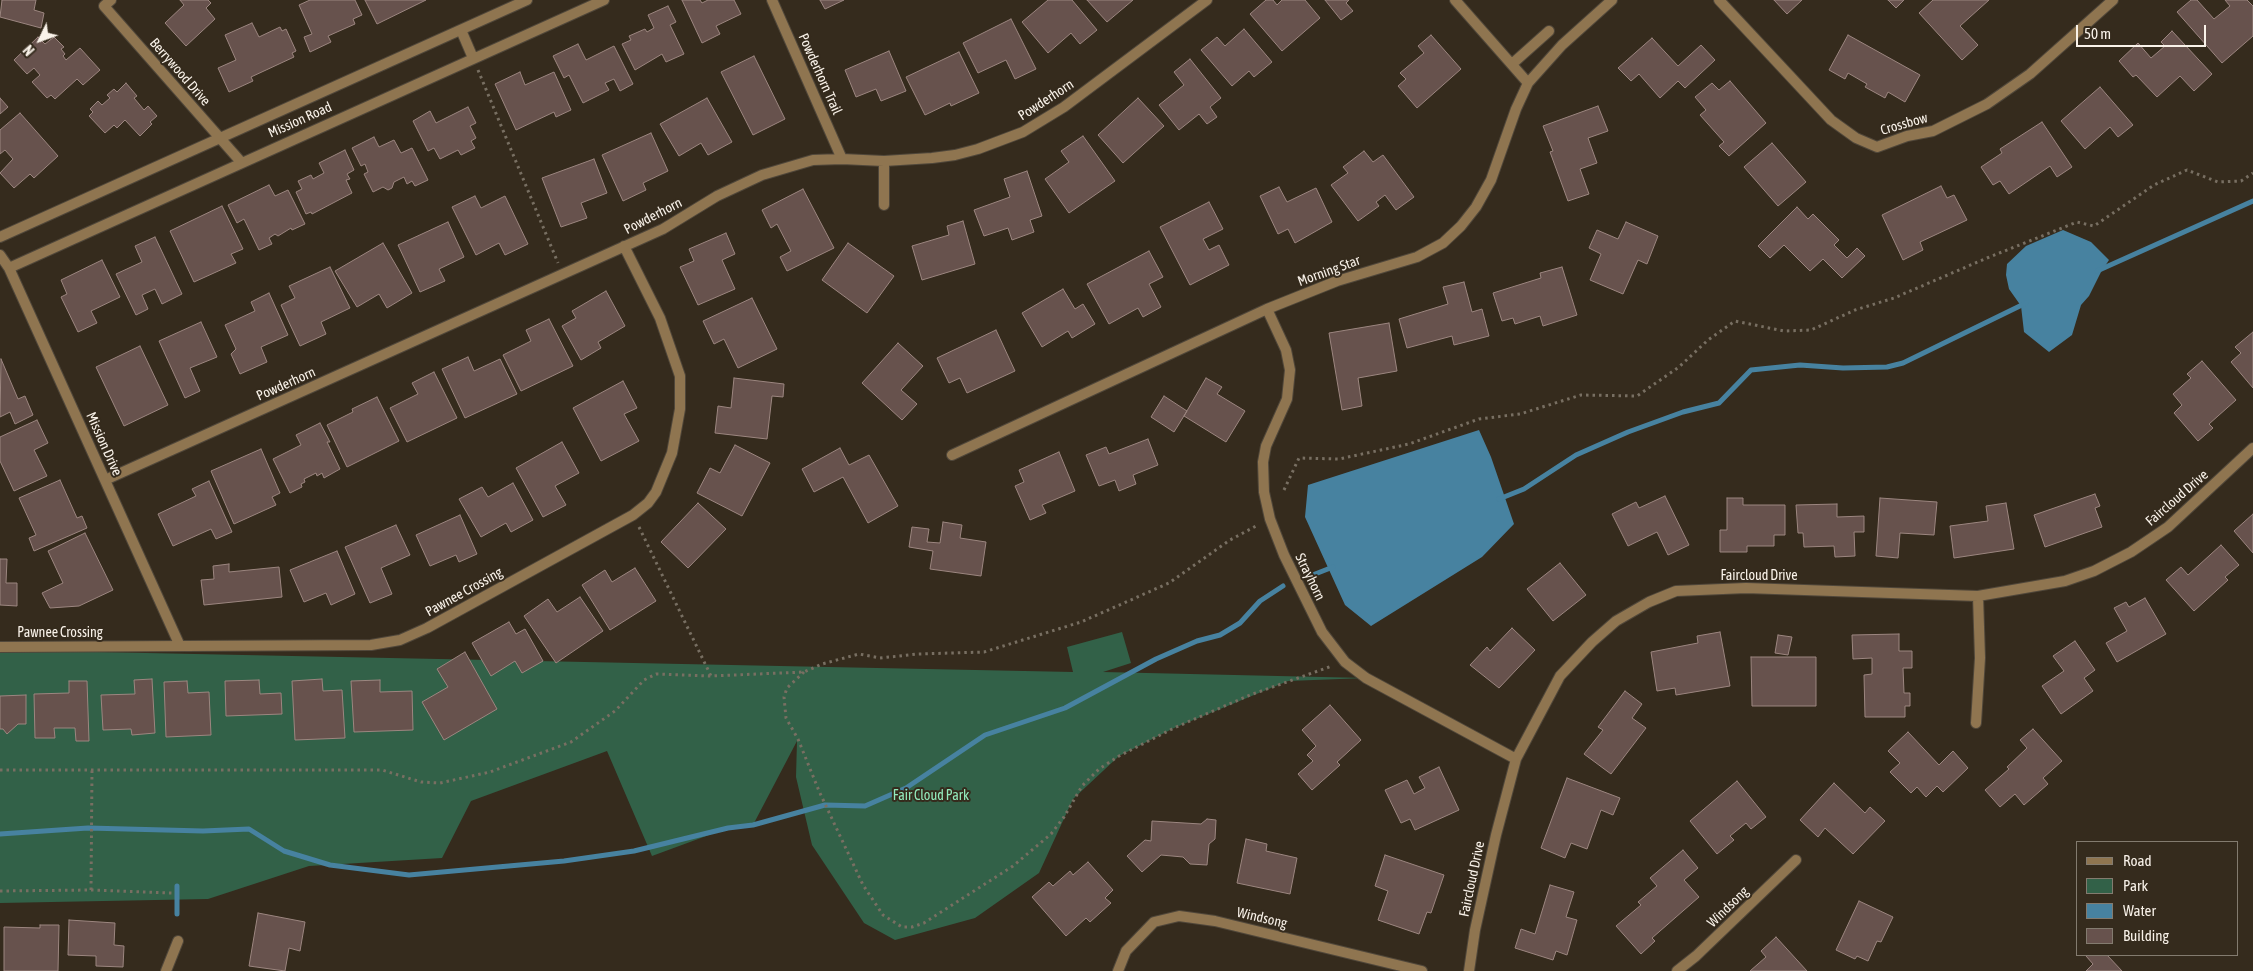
<!DOCTYPE html>
<html>
<head>
<meta charset="utf-8">
<style>
	body { margin:0 }
	#map { position:relative; width:2253px; height:971px; overflow:hidden; background:#352b1d; font-family:"Asap Condensed",sans-serif }
	canvas { display:block }
	.legend { position:absolute; left:2076px; top:841px; width:162px; height:115px; box-sizing:border-box; background:#352b1d; border:1px solid #837b6f; margin:0; padding:6px 9px; list-style:none; font-size:15px; color:#f9f2e9 }
	.legend li { display:flex; align-items:center; gap:10px; height:25px }
	.legend b { width:25px; border:1px solid #837b6f }
	.north { position:absolute; left:15px; top:15px; width:50px; height:50px; -webkit-text-stroke:4px #352b1d; paint-order:stroke; rotate:228deg; font-size:14px; font-weight:700; line-height:20px; text-align:center; color:#f9f2e9 }
	.north::after { content:''; display:block; margin:auto; width:18px; height:22px; background:#f9f2e9; clip-path:polygon(50% 0,100% 100%,50% 72%,0 100%) }
	.scale { position:absolute; left:2076px; top:25px; width:130px; height:22px; box-sizing:border-box; border:2px solid #f9f2e9; border-top:0; padding-left:6px; font-size:15px; line-height:18px; white-space:nowrap; color:#f9f2e9; -webkit-text-stroke:4px #352b1d; paint-order:stroke }
</style>
</head>
<body>
<div id="map">
<canvas width="2253" height="971"></canvas>
<ul class="legend">
<li><b style="height:6px;background:#8f7550"></b>Road</li>
<li><b style="height:14px;background:#326148"></b>Park</li>
<li><b style="height:14px;background:#4782a0"></b>Water</li>
<li><b style="height:14px;background:#67524d"></b>Building</li>
</ul>
<div class="north">N</div>
<div class="scale">50 m</div>
</div>
<script>
const ctx = document.querySelector('canvas').getContext('2d');
ctx.lineJoin = 'round';
function fill(path, color) { ctx.fillStyle = color; ctx.fill(path, 'evenodd'); }
const poly = rows => new Path2D(rows.map(r => 'M' + r).join(''));
function trace(path, color, width, dash) { ctx.strokeStyle = color; ctx.lineWidth = width; ctx.lineCap = dash ? 'butt' : 'round'; ctx.setLineDash(dash || []); ctx.stroke(path); }
function label(font, color, halo, rows, align = 'center') {
  ctx.font = font + ' "Asap Condensed",sans-serif'; ctx.lineWidth = 4; ctx.setLineDash([]); ctx.textBaseline = 'middle'; ctx.strokeStyle = halo; ctx.fillStyle = color; for (const [text, x, y, turn = 0] of rows) {
    ctx.save(); ctx.translate(x, y); ctx.rotate((+turn || 0) * Math.PI / 180); ctx.textAlign = isNaN(turn) ? turn : align; if (halo) ctx.strokeText(text, 0, 0); ctx.fillText(text, 0, 0); ctx.restore();
  }
}
const green = poly([
	[1122,632,1131,663,1103,672,1366,678,1288,681,1174,728,1119,756,1073,799,1039,873,975,918,895,940,864,923,812,845,796,777,797,741,753,825,728,828,652,856,607,751,471,801,442,858,309,866,208,899,0,903,0,650,1073,672,1067,647]
]);
const water = poly([
	[2063,230,2091,242,2109,260,2101,272,2089,296,2081,305,2072,335,2049,352,2024,332,2021,306,2009,289,2006,275,2007,264,2026,246],
	[1479,430,1491,457,1514,524,1482,557,1371,626,1345,605,1305,517,1308,485]
]);
const stream = poly([
	[2097,271,2253,201],
	[1499,499,1524,489,1576,455,1628,432,1683,412,1719,403,1751,370,1800,365,1843,368,1887,367,1903,363,2026,303],
	[1310,576,1333,567],
	[0,834,88,828,203,831,249,829,284,851,330,865,409,875,564,861,634,851,728,828,753,825,825,805,865,806,906,788,985,735,1065,708,1156,659,1197,641,1220,635,1240,623,1260,601,1283,586],
	[177,886,177,914]
]);
const building = poly([
	[2,0,36,0,34,10,44,13,41,28,0,17,2,0],
	[180,0,208,0,211,3,206,8,215,19,186,46,165,23,184,5,180,0],
	[310,0,355,0,362,15,353,19,355,24,328,36,331,42,310,52,304,37,312,34,299,5,310,0],
	[365,0,426,0,377,24,365,0],
	[682,0,700,0,702,3,708,0,734,0,741,14,716,26,720,34,702,43,682,0],
	[820,0,844,0,825,9,820,0],
	[1048,0,1072,0,1097,30,1080,44,1071,33,1048,53,1022,22,1048,0],
	[1087,0,1133,0,1107,22,1087,0],
	[1266,0,1273,0,1277,5,1282,0,1305,0,1320,18,1282,51,1250,14,1266,0],
	[1325,0,1349,0,1346,3,1353,11,1341,20,1325,0],
	[1774,0,1802,0,1787,14,1774,0],
	[1888,0,1904,0,1896,8,1888,0],
	[1933,0,1989,0,1960,26,1978,45,1962,60,1919,13,1933,0],
	[2191,0,2197,0,2214,19,2230,6,2225,0,2247,0,2253,6,2253,36,2222,63,2177,12,2191,0],
	[668,6,676,22,670,25,684,54,666,62,662,54,635,70,622,44,631,40,629,36,645,29,647,32,654,28,648,15,668,6],
	[1011,19,1036,69,1015,79,1006,60,978,73,963,43,1011,19],
	[252,23,259,37,280,27,282,31,286,29,296,51,292,53,294,57,251,77,253,81,229,92,218,68,236,60,225,35,252,23],
	[1244,29,1272,62,1254,77,1249,71,1232,86,1201,50,1217,37,1225,46,1244,29],
	[2172,31,2212,74,2194,91,2180,76,2157,97,2136,75,2133,77,2119,61,2138,43,2151,58,2165,46,2161,42,2172,31],
	[1431,35,1461,69,1417,108,1398,86,1406,79,1400,73,1424,53,1418,46,1431,35],
	[1848,35,1920,75,1905,102,1888,92,1885,98,1865,87,1867,84,1848,73,1845,79,1829,70,1848,35],
	[38,37,45,44,54,37,64,47,61,49,65,54,63,56,66,60,80,48,100,70,83,85,77,79,55,99,51,95,47,98,32,82,40,75,34,68,27,74,14,60,38,37],
	[1652,38,1678,66,1701,45,1715,60,1685,88,1678,81,1660,98,1639,74,1631,81,1618,68,1652,38],
	[578,44,586,60,614,46,633,84,620,91,614,79,605,83,609,90,583,103,569,75,564,78,553,56,578,44],
	[889,51,906,91,881,101,876,89,856,97,845,70,889,51],
	[959,52,979,93,951,106,950,103,925,115,906,77,959,52],
	[754,56,785,119,753,135,721,72,754,56],
	[1190,59,1221,98,1210,107,1217,117,1207,124,1199,114,1179,130,1159,105,1184,85,1174,72,1190,59],
	[520,72,525,85,554,72,571,110,556,117,554,112,516,130,495,84,520,72],
	[1730,81,1766,123,1729,156,1719,146,1724,142,1700,115,1706,110,1695,97,1712,83,1719,90,1730,81],
	[126,83,137,96,134,98,144,110,148,106,157,116,150,122,152,124,140,136,125,120,117,128,114,125,105,133,89,116,93,112,90,109,98,101,102,105,110,98,107,95,114,89,117,92,126,83],
	[2100,87,2133,125,2118,137,2110,127,2085,149,2061,121,2100,87],
	[0,98,8,107,0,114,0,98],
	[707,98,732,142,708,155,701,143,679,156,660,124,707,98],
	[1138,98,1164,126,1123,163,1098,135,1138,98],
	[1598,106,1608,131,1588,138,1597,163,1580,169,1589,194,1568,201,1550,152,1553,151,1543,126,1598,106],
	[468,107,476,123,470,126,476,138,471,141,475,148,461,155,458,150,440,159,434,148,428,151,413,121,430,111,436,123,468,107],
	[20,113,58,156,34,178,30,174,14,188,0,173,13,159,5,150,0,154,0,130,20,113],
	[2042,122,2072,167,2057,177,2050,166,2009,194,2000,181,1993,185,1981,167,2002,153,2000,149,2042,122],
	[651,133,668,171,643,183,646,190,623,201,602,155,651,133],
	[1083,136,1115,181,1069,213,1045,179,1069,162,1061,151,1083,136],
	[374,137,379,147,394,140,401,153,412,148,428,180,415,186,412,181,407,184,404,177,394,182,392,188,388,190,383,187,373,192,364,174,368,172,365,164,361,166,352,148,374,137],
	[1772,143,1806,182,1778,206,1744,167,1772,143],
	[345,150,354,170,347,174,350,179,346,180,352,193,312,214,311,212,306,214,296,192,302,189,298,181,311,175,313,179,324,173,319,163,345,150],
	[1364,151,1373,162,1383,155,1414,197,1396,210,1385,195,1376,202,1379,206,1358,221,1331,185,1348,173,1343,167,1364,151],
	[594,159,607,193,581,203,587,218,561,227,542,178,594,159],
	[1027,171,1042,216,1030,220,1034,232,1012,240,1008,228,984,236,974,210,1010,197,1004,179,1027,171],
	[269,185,275,196,288,190,305,224,292,230,291,228,278,236,275,234,269,238,272,244,259,250,244,219,237,223,228,205,269,185],
	[1941,186,1947,198,1954,195,1967,220,1920,242,1923,250,1903,260,1882,215,1941,186],
	[1279,187,1287,202,1316,188,1332,222,1295,243,1288,229,1278,234,1260,196,1279,187],
	[803,189,834,248,787,271,780,257,791,251,777,224,771,228,762,210,803,189],
	[475,196,481,208,505,196,528,244,505,255,499,243,476,255,452,207,475,196],
	[1209,202,1223,229,1203,239,1209,250,1219,245,1229,265,1190,285,1160,227,1209,202],
	[222,206,243,249,231,254,236,263,194,282,170,231,222,206],
	[1797,207,1808,219,1813,214,1839,240,1834,245,1847,258,1857,248,1865,256,1842,278,1823,259,1810,271,1784,245,1770,258,1758,246,1797,207],
	[963,221,975,264,922,280,912,246,949,235,947,226,963,221],
	[448,222,464,257,439,269,445,281,420,292,398,245,448,222],
	[1626,222,1658,236,1647,264,1638,260,1623,294,1590,280,1601,254,1589,248,1597,230,1618,239,1626,222],
	[726,233,735,254,722,260,735,289,698,305,680,267,694,261,689,249,726,233],
	[155,237,182,294,162,304,155,289,142,295,148,309,136,315,116,274,142,262,135,246,155,237],
	[383,243,412,293,387,308,379,294,357,307,335,271,383,243],
	[848,243,894,276,867,313,822,280,848,243],
	[1149,251,1163,277,1149,284,1161,307,1143,317,1138,308,1109,324,1087,284,1149,251],
	[102,260,120,297,91,311,97,323,78,332,61,297,67,294,61,280,102,260],
	[330,267,350,308,321,322,326,334,300,346,281,305,295,298,289,286,330,267],
	[1562,267,1577,315,1543,326,1540,316,1515,324,1513,318,1502,321,1493,293,1541,278,1540,273,1562,267],
	[1464,282,1472,312,1482,309,1489,336,1454,345,1452,336,1407,348,1399,319,1448,304,1443,287,1464,282],
	[1063,289,1075,309,1083,304,1095,324,1072,338,1068,331,1042,347,1022,313,1063,289],
	[606,291,625,326,598,342,601,348,581,360,562,326,576,318,572,311,606,291],
	[269,293,288,335,261,347,267,362,240,374,231,354,236,349,225,325,255,311,251,302,269,293],
	[752,298,777,349,738,368,724,339,714,344,703,321,752,298],
	[549,319,573,366,521,391,503,355,531,341,526,330,549,319],
	[201,322,217,357,190,368,200,391,185,398,159,341,201,322],
	[1389,323,1397,371,1358,378,1362,406,1342,410,1329,333,1389,323],
	[996,330,1015,371,967,393,960,378,949,383,937,358,996,330],
	[2253,332,2253,388,2231,362,2241,353,2235,347,2253,332],
	[898,343,923,366,901,390,917,404,902,420,862,383,898,343],
	[140,346,168,405,124,426,96,367,140,346],
	[468,357,474,371,500,359,517,394,465,418,442,369,468,357],
	[1,359,18,399,25,396,33,415,15,424,10,412,0,417,1,359],
	[2202,361,2236,400,2209,424,2213,428,2198,441,2174,413,2182,405,2173,394,2191,378,2187,374,2202,361],
	[434,372,457,418,407,442,390,408,418,394,412,383,434,372],
	[734,378,784,384,783,397,772,396,767,439,715,433,718,406,731,408,734,378],
	[1206,378,1222,387,1217,394,1245,411,1226,442,1184,416,1206,378],
	[623,381,637,408,624,414,639,441,601,461,573,408,623,381],
	[1164,396,1187,411,1174,432,1151,417,1164,396],
	[377,397,399,441,347,467,327,425,353,412,352,409,377,397],
	[37,420,48,443,34,450,47,476,14,491,0,461,0,437,37,420],
	[320,423,330,442,327,442,340,469,324,478,322,473,317,476,316,473,304,479,305,482,301,484,302,487,290,493,273,459,301,445,296,435,320,423],
	[1148,439,1158,465,1133,475,1136,484,1119,491,1115,480,1099,486,1086,455,1106,447,1109,454,1148,439],
	[562,442,579,473,555,486,566,505,543,517,516,468,562,442],
	[735,445,770,463,742,516,697,493,710,468,720,473,735,445],
	[840,448,849,465,869,455,898,506,868,523,843,477,814,492,802,469,840,448],
	[261,449,280,493,272,497,276,505,234,524,211,471,261,449],
	[1059,452,1075,491,1042,505,1046,513,1030,520,1015,486,1024,482,1019,470,1059,452],
	[60,480,77,518,82,516,87,528,34,551,29,538,36,535,19,498,60,480],
	[209,481,232,532,216,539,211,529,173,546,158,514,196,496,192,489,209,481],
	[513,483,533,520,511,532,506,523,481,537,459,499,482,487,488,497,513,483],
	[2095,494,2100,506,2095,508,2102,527,2045,547,2034,515,2095,494],
	[1665,496,1689,545,1668,555,1657,532,1628,546,1612,514,1636,502,1639,508,1665,496],
	[1727,498,1743,498,1743,505,1785,505,1785,535,1774,535,1774,546,1747,546,1747,552,1720,552,1720,530,1727,530,1727,498],
	[1880,498,1937,502,1934,535,1900,533,1898,558,1876,556,1880,498],
	[698,503,726,529,688,568,661,542,698,503],
	[2006,503,2014,549,1954,558,1950,526,1988,521,1986,506,2006,503],
	[1837,504,1837,517,1864,516,1864,532,1854,532,1855,556,1835,557,1834,546,1804,547,1803,533,1798,533,1796,505,1837,504],
	[2253,514,2253,553,2234,531,2253,514],
	[460,515,477,554,459,562,456,555,430,566,416,535,460,515],
	[943,522,962,525,960,538,986,542,981,576,930,569,933,551,909,547,912,527,929,529,927,542,940,543,943,522],
	[396,525,410,555,381,568,392,594,370,603,345,547,396,525],
	[85,533,113,590,79,606,50,608,42,593,63,583,48,551,85,533],
	[2221,545,2239,565,2225,577,2228,580,2194,611,2166,580,2181,567,2188,575,2221,545],
	[337,551,355,594,331,605,326,593,304,602,290,570,337,551],
	[0,559,7,559,6,583,17,583,17,606,0,605,0,559],
	[1560,563,1586,595,1553,621,1527,589,1560,563],
	[229,564,229,572,279,567,282,597,204,605,201,580,214,579,213,566,229,564],
	[635,568,656,601,610,630,582,585,605,570,612,582,635,568],
	[580,597,603,631,556,663,524,616,548,599,557,612,580,597],
	[2145,598,2166,634,2117,662,2106,643,2127,631,2114,608,2126,602,2129,607,2145,598],
	[509,622,516,634,525,629,543,661,522,673,515,661,491,676,472,643,509,622],
	[1512,628,1535,650,1499,688,1470,665,1487,647,1490,651,1512,628],
	[1720,632,1730,686,1676,695,1675,688,1657,691,1651,652,1698,643,1697,636,1720,632],
	[1899,634,1899,651,1912,651,1912,668,1903,668,1904,693,1910,693,1910,706,1905,706,1905,717,1865,717,1864,675,1872,674,1872,658,1853,659,1852,635,1899,634],
	[1778,635,1792,637,1788,655,1775,653,1778,635],
	[2075,641,2095,670,2084,678,2093,691,2061,714,2042,686,2064,671,2053,656,2075,641],
	[465,652,497,709,444,740,422,702,448,687,437,669,465,652],
	[1751,657,1816,657,1816,706,1752,706,1751,657],
	[152,679,155,733,132,735,131,729,103,730,101,695,135,694,134,680,152,679],
	[322,679,323,691,342,690,345,738,295,740,292,681,322,679],
	[259,680,260,694,281,693,282,714,226,716,225,681,259,680],
	[380,680,380,692,412,691,413,730,354,732,351,681,380,680],
	[69,681,87,681,89,741,76,741,75,728,54,728,55,738,35,738,34,694,69,693,69,681],
	[187,681,188,693,209,692,211,735,166,737,164,682,187,681],
	[1625,691,1642,704,1632,718,1646,728,1611,774,1584,754,1603,730,1598,727,1625,691],
	[26,695,26,724,18,724,7,734,3,729,0,729,0,696,26,695],
	[1330,705,1361,740,1337,762,1340,765,1312,790,1298,774,1313,761,1307,755,1316,746,1302,730,1330,705],
	[2033,729,2062,761,2043,778,2048,784,2024,805,2015,794,2000,807,1985,790,2009,769,2007,767,2027,748,2020,740,2033,729],
	[1908,732,1939,765,1953,751,1968,768,1943,792,1937,786,1926,797,1917,787,1911,793,1890,772,1900,763,1888,751,1908,732],
	[1439,767,1459,810,1415,830,1410,819,1401,823,1385,790,1407,780,1414,794,1425,788,1419,777,1439,767],
	[1567,778,1620,798,1613,815,1601,810,1587,849,1571,843,1565,858,1541,848,1567,778],
	[1737,781,1766,817,1751,829,1746,823,1730,836,1734,840,1717,854,1690,821,1737,781],
	[1834,783,1865,813,1870,807,1885,821,1853,854,1825,828,1818,837,1800,820,1834,783],
	[1207,819,1216,820,1215,839,1209,844,1207,865,1190,864,1183,857,1161,855,1142,872,1127,856,1145,840,1151,841,1152,821,1201,824,1207,819],
	[1246,839,1267,844,1266,851,1297,858,1290,894,1237,883,1246,839],
	[1683,850,1698,868,1684,880,1699,897,1652,938,1655,941,1641,954,1616,926,1641,905,1638,902,1657,886,1650,878,1683,850],
	[1385,855,1444,875,1431,913,1427,912,1419,934,1378,920,1388,891,1375,886,1385,855],
	[1088,862,1113,890,1105,898,1111,903,1090,922,1086,918,1066,936,1032,897,1049,882,1053,886,1070,871,1073,875,1088,862],
	[1550,885,1574,892,1566,917,1577,920,1567,955,1556,951,1553,960,1515,948,1521,929,1535,934,1550,885],
	[1859,901,1893,917,1881,942,1877,941,1868,961,1857,956,1855,959,1836,950,1859,901],
	[258,913,305,922,300,951,289,948,285,971,249,966,258,913],
	[69,920,115,923,114,945,124,946,123,967,96,966,96,956,68,955,69,920],
	[40,925,59,925,58,971,4,971,4,927,40,928,40,925],
	[1776,937,1807,971,1750,971,1766,957,1761,951,1776,937],
	[2087,955,2107,955,2122,971,2086,971,2093,964,2086,956,2087,955]
]);
const path = poly([
	[478,70,558,263],
	[1284,490,1299,458,1339,459,1409,444,1479,419,1520,414,1581,395,1637,396,1679,367,1708,340,1735,321,1784,331,1811,330,1855,310,1894,298,1987,258,2077,222,2094,226,2154,185,2187,170,2218,182,2241,181,2253,173],
	[639,527,711,676,804,672,822,664,859,654,880,658,918,654,984,652,1081,622,1169,583,1230,540,1258,525],
	[804,672,787,688,784,697,786,718,798,739,819,791,863,885,883,915,902,927,912,927,924,923,1013,866,1051,834,1064,817,1082,786,1099,769,1119,756,1174,728,1250,695,1332,666],
	[0,770,382,770,421,782,440,783,490,772,571,742,615,711,644,680,656,674,711,676],
	[91,890,172,893],
	[0,891,91,890,92,770]
]);
const minor = poly([
	[111,0,104,6,241,162],
	[772,0,842,159],
	[1455,0,1528,83],
	[1719,0,1831,120,1856,138,1877,147,1907,136,1933,131,1987,104,2030,74,2113,0],
	[461,30,473,58],
	[1512,64,1549,31],
	[884,205,884,161],
	[0,237,527,0],
	[0,255,9,268,180,646],
	[9,268,604,0],
	[1267,309,1286,350,1290,370,1287,399,1266,446,1263,462,1264,492,1270,519,1284,555,1322,632,1345,662,1366,678,1516,759],
	[952,455,1267,309,1337,281,1417,257,1443,243,1461,226,1476,207,1491,180,1516,109,1528,83,1562,45,1612,0],
	[105,480,663,229,717,196,762,175,813,160,842,159,884,161,932,158,955,155,978,149,1023,132,1064,107,1207,0],
	[0,647,371,645,400,640,427,628,633,515,648,503,656,492,672,453,680,409,680,376,660,318,624,246],
	[1976,723,1980,658,1978,596],
	[166,971,178,941],
	[1118,971,1126,951,1154,922,1179,916,1215,921,1422,971],
	[1469,971,1475,930,1496,835,1516,759,1560,676,1592,642,1616,621,1649,602,1676,591,1746,588,1978,596,2065,581,2094,571,2131,552,2168,527,2253,448],
	[1677,971,1696,956,1796,860]
]);
const streetNames = [
	["Berrywood Drive",180,72,49],
	["Powderhorn Trail",820,74,66],
	["Powderhorn",1046,100,-33],
	["Mission Road",300,120,-24],
	["Crossbow",1904,124,-16],
	["Powderhorn",653,216,-27],
	["Morning Star",1329,271,-20],
	["Powderhorn",286,384,-24],
	["Mission Drive",104,444,66],
	["Faircloud Drive",2177,498,-41],
	["Faircloud Drive",1759,576],
	["Strayhorn",1310,577,64],
	["Pawnee Crossing",464,592,-29],
	["Pawnee Crossing",60,633],
	["Faircloud Drive",1472,879,-78],
	["Windsong",1728,907,-44],
	["Windsong",1262,918,13]
];
const parkNames = [
	["Fair Cloud Park",931,796]
];
fill(green, '#326148');
fill(water, '#4782a0');
trace(stream, '#4782a0', 5);
fill(building, '#67524d');
trace(building, '#9c8680', 1);
trace(minor, '#50473a', 12);
trace(path, '#786f62', 3, [2.5, 4]);
trace(minor, '#8f7550', 10);
label('14px', '#f9f2e9', '#352b1d', streetNames);
label('14px', '#93eabc', '#352b1d', parkNames);
</script>
</body>
</html>
